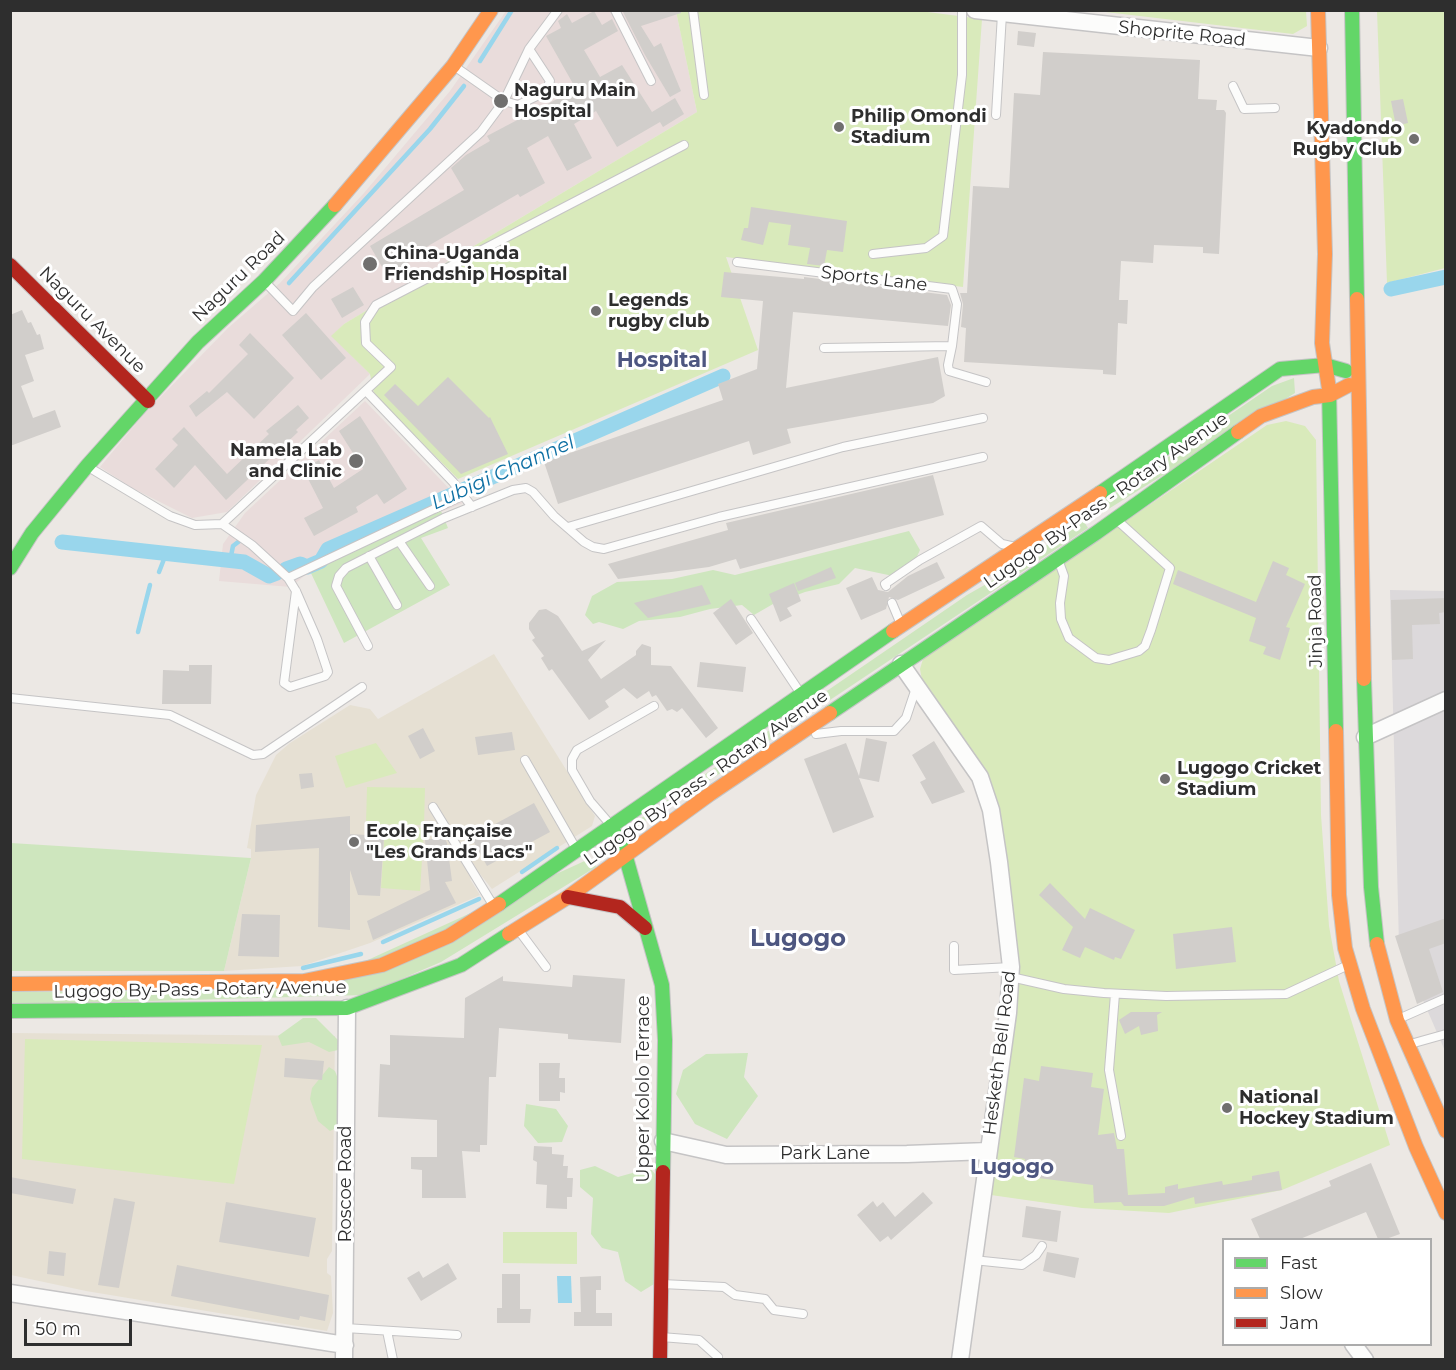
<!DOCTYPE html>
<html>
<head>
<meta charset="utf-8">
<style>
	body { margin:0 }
	#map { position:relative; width:1456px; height:1370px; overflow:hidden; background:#ece8e4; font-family:Montserrat,sans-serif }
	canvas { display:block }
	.frame { position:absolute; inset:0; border:12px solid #2e2e2e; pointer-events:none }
	.legend { position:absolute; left:1222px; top:1238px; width:210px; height:108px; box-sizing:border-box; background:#fff; border:2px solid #ababab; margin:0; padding:8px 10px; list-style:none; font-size:18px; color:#2e2e2e }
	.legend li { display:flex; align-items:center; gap:12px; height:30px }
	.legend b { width:30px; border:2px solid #ababab }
	.scale { position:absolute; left:24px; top:1319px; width:108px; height:27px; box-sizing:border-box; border:3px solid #2e2e2e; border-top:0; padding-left:8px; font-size:18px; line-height:21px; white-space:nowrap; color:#2e2e2e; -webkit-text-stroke:4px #fff; paint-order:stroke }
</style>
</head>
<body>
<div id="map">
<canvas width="1456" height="1370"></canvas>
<div class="frame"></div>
<ul class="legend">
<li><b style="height:8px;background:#63d668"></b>Fast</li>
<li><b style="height:8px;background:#ff974d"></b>Slow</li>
<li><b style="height:8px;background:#b3261e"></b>Jam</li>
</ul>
<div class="scale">50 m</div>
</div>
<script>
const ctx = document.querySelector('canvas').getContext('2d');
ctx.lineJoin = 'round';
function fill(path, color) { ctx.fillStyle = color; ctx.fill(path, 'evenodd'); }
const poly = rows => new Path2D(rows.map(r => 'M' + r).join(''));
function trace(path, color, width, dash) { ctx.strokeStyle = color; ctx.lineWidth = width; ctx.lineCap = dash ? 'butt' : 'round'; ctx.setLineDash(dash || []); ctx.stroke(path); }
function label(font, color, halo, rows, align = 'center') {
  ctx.font = font + ' Montserrat,sans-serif'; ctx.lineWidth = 6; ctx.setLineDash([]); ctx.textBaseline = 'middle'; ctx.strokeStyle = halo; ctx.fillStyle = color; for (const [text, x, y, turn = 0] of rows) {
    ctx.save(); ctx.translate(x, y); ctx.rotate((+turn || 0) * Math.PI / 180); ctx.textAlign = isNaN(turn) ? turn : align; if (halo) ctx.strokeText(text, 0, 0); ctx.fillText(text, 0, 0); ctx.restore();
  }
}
const industrial = poly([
	[1390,590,1445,591,1445,1051,1399,945]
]);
const education = poly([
	[494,654,595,816,592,826,492,889,480,874,470,879,480,895,370,943,302,966,224,971,251,858,251,849,247,848,256,795,276,755,290,743,350,705,370,709,378,719],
	[11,1033,335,1036,332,1251,327,1259,327,1273,331,1276,333,1313,327,1331,86,1291,11,1275]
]);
const medical = poly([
	[506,11,676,11,697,112,344,324,332,336,370,374,227,512,192,518,132,488,100,467,144,414,228,328,280,283,364,193,450,91],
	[365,401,463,503,348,550,310,571,291,587,219,581,223,544,245,513]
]);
const green = poly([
	[1294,378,1295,393,1102,513,1092,509,1272,386],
	[441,511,448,528,421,538,450,585,344,643,310,571,348,550],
	[1083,520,1088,528,695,790,670,802,637,827,631,825,967,595,1011,570],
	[909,531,920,550,913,565,893,576,855,568,839,584,805,592,773,604,754,615,742,605,710,609,680,617,639,621,623,629,599,622,593,624,585,615,592,596,617,582,672,579,713,570,735,575],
	[11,843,251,858,224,971,11,971],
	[589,859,594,859,596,867,441,962,364,995,11,1005,11,992,302,990],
	[303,1018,316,1018,339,1041,338,1050,329,1052,309,1042,282,1046,278,1036],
	[748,1053,744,1077,758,1096,727,1139,695,1124,676,1094,683,1070,706,1054],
	[329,1067,335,1071,342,1089,340,1126,330,1131,318,1121,310,1099,312,1088],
	[526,1104,556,1109,568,1126,562,1142,538,1143,524,1126],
	[595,1166,618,1177,650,1168,670,1192,654,1284,641,1292,625,1281,618,1252,602,1248,591,1234,593,1198,580,1187,580,1170]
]);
const pitch = poly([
	[912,10,982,19,963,287,726,257,758,350,458,479,374,394,370,374,331,336,344,324,697,112,676,11],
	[1097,11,1306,11,1307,26,1293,34],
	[1377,11,1446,11,1445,268,1387,283],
	[1286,421,1305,426,1316,440,1321,815,1329,926,1339,981,1390,1145,1282,1190,1169,1213,1082,1208,991,1195,1015,999,1017,943,996,806,985,769,922,680,920,669,923,659,1267,425],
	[376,743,397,773,346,788,335,756],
	[367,787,425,788,424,825,366,824],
	[385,827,424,828,420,891,381,888],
	[25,1039,262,1045,234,1184,22,1159],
	[503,1232,577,1232,577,1264,503,1263]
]);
const water = poly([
	[557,1276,571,1276,572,1303,558,1303]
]);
const stream = poly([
	[480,61,512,10],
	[289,283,430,129,464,86],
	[230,561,233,546,242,539],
	[159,572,166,554],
	[138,632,150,585],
	[522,872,557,848],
	[383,942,479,899],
	[303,968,361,954]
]);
const canal = poly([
	[1391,289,1446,277],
	[62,542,244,562,269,576,277,573],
	[286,569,300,564,307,567,321,561,328,549,723,376]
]);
const building = poly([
	[626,10,681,10,681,13,641,26,654,47,661,43,681,91,670,97,645,55,623,12],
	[594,11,602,25,612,19,618,31,584,50,600,77,622,65,652,112,675,98,684,114,663,127,660,122,617,147,596,111,574,124,592,158,567,171,548,136,527,148,545,183,520,197,518,194,409,257,412,261,394,271,392,267,385,272,370,246,464,190,451,168,466,155,490,141,487,136,576,89,546,36,561,28,558,21,567,14,572,23],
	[1018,31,1036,33,1034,47,1017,45],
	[1043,52,1200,60,1198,99,1217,100,1216,110,1224,110,1226,113,1219,254,1203,253,1203,247,1154,245,1153,263,1121,261,1119,300,1128,300,1127,324,1118,323,1116,375,1103,374,1103,370,964,362,966,328,961,327,963,304,960,293,967,293,973,186,1009,188,1014,93,1040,95],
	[1403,99,1408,123,1396,126,1391,101],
	[751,207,847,221,843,252,827,250,824,266,807,264,810,248,788,245,791,225,769,222,763,245,741,240,744,228,748,228],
	[724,272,804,279,804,277,947,295,951,305,948,326,793,312,786,388,938,357,945,396,933,403,787,429,791,443,753,455,749,441,558,504,544,462,723,400,718,384,757,369,763,301,721,297],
	[353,287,364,305,342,318,331,299],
	[22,310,28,323,31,322,37,335,40,334,44,349,25,355,34,381,21,386,33,418,55,410,61,427,10,446,10,315],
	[306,313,346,358,321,380,282,335],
	[250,333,294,378,254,419,227,392,196,417,189,406,207,391,209,393,248,354,239,345],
	[448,377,489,418,490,417,508,454,461,474,384,395,395,384,418,406],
	[298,405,309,418,296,430,298,432,226,500,195,465,174,488,155,469,178,445,172,439,184,427,227,474,269,434,266,431],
	[360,416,407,489,384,504,377,494,356,507,358,512,314,536,304,518,323,508,303,469,319,460,334,488,363,469,339,431],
	[933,475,944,515,740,569,736,559,709,567,618,579,608,564,728,530,726,523],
	[1273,561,1289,568,1286,575,1305,584,1286,627,1290,628,1280,660,1263,654,1266,647,1249,641,1256,618,1173,584,1178,570,1256,602],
	[937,562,945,578,898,600,889,597,886,609,861,620,846,588,872,577,878,590,888,592,908,576],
	[831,567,836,578,798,591,795,583],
	[794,583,801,601,787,608,792,616,780,622,769,594],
	[702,585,711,604,648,618,634,603],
	[1446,598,1446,612,1439,613,1440,624,1412,625,1413,659,1392,660,1391,600],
	[731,599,753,633,736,645,713,613],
	[546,609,558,616,582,651,606,640,588,660,601,679,636,655,636,651,642,644,651,647,651,665,671,666,718,728,706,738,682,708,677,712,672,709,667,711,656,695,652,697,649,691,637,699,624,688,605,701,609,707,589,720,552,669,549,671,541,658,544,656,532,640,535,638,529,629,529,623,539,610],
	[700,662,746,667,743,692,697,687],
	[189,665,212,665,211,704,162,704,163,670,189,671],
	[423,728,435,751,420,759,408,736],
	[512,732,515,750,478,755,475,737],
	[866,738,887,742,879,782,859,778,874,817,833,833,804,759,846,743,859,776],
	[934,741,965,792,932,804,920,782,926,779,912,755],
	[312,773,314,787,301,789,299,774],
	[534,803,550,832,487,866,471,837],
	[350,816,350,834,384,836,380,896,358,895,350,870,350,930,318,927,319,848,255,852,256,825],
	[444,837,447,843,452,881,445,882,456,903,373,940,367,921,430,890,425,840],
	[1050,883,1085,919,1090,908,1135,930,1121,959,1115,957,1114,960,1085,947,1080,958,1062,950,1073,927,1039,895],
	[242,914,280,915,279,957,238,956],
	[1446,918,1446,943,1429,949,1443,992,1417,1004,1395,936],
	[1232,927,1236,962,1176,969,1173,934],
	[573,975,625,979,621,1043,568,1039,568,1034,499,1028,496,1077,489,1077,487,1145,480,1145,480,1152,462,1151,466,1198,422,1198,422,1170,411,1169,411,1157,437,1157,437,1120,378,1117,380,1064,390,1065,390,1035,464,1038,465,998,503,976,503,981,572,987],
	[1131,1012,1162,1012,1157,1015,1158,1031,1141,1035,1139,1026,1125,1034,1119,1020],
	[285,1058,324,1061,322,1080,284,1077],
	[539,1063,560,1063,559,1078,565,1078,565,1093,560,1092,560,1101,539,1101],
	[1041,1066,1093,1073,1091,1087,1104,1089,1098,1135,1114,1133,1117,1149,1124,1149,1128,1195,1165,1193,1165,1187,1178,1184,1178,1189,1222,1181,1223,1185,1252,1180,1252,1176,1279,1171,1282,1190,1195,1204,1194,1197,1164,1206,1124,1206,1121,1202,1094,1203,1093,1185,1023,1176,1025,1159,1014,1157,1024,1078,1039,1081],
	[534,1146,552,1147,552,1154,564,1155,563,1166,568,1166,567,1178,573,1178,572,1197,567,1197,567,1209,546,1208,547,1185,536,1184,537,1162,533,1160],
	[1371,1163,1400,1234,1386,1239,1378,1239,1366,1212,1300,1239,1260,1239,1251,1219,1331,1186,1329,1181],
	[10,1177,76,1189,73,1204,10,1193],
	[923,1192,933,1203,891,1240,888,1236,880,1242,857,1215,873,1201,877,1207,883,1202,895,1217],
	[114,1198,135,1202,119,1288,98,1285],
	[226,1202,316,1218,309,1257,219,1242],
	[1026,1206,1061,1211,1057,1242,1022,1237],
	[49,1251,66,1253,64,1276,47,1274],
	[1047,1252,1079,1258,1075,1278,1043,1271],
	[448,1263,457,1279,421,1301,407,1278,419,1271,423,1278],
	[177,1265,329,1295,325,1321,300,1316,299,1320,171,1296],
	[502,1274,520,1274,520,1309,531,1309,530,1323,497,1323,497,1308,502,1308],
	[601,1276,601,1290,596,1290,596,1313,612,1313,612,1326,574,1326,574,1312,581,1312,580,1277]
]);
const lane = poly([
	[615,10,651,81],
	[693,10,704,95],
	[454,66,504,101,518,105,537,96,547,89,550,81,529,49],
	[1233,86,1244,109,1275,108],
	[996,115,1002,14],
	[873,254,926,248,943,236,962,75,962,10],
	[737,262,952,289,957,304,952,346],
	[266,283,293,311,313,287,481,132,504,101,529,49,558,10],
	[824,348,952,346,948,365,949,371,986,382],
	[366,391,453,482,472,507],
	[90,468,170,516,195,525,222,524,391,367,366,343,365,322,376,305,684,145],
	[222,524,252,545,288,578,296,591,317,639,328,672,325,676,290,687,284,683,296,591],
	[568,527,843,447,983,418],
	[399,541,430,586],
	[369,556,397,605],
	[1059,562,1064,576,1060,603,1061,619,1069,638,1096,658,1109,660,1139,651,1145,646,1151,630,1170,568,1118,521],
	[288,578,464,495],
	[886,586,885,584,920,560,981,526,1002,544,1011,546],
	[892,603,900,622],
	[751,619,799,691],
	[368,646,336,586,339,576,346,568,444,518,513,490,526,488,533,492,554,516,584,542,593,547,604,549,719,517,983,457],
	[10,698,170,715,253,755,263,754,362,687],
	[816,734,841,731,894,731,906,718,916,688],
	[525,760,575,847],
	[433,807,493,905],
	[609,823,590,801,572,770,572,759,577,750,654,706],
	[520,932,546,967],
	[954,946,954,970,1011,967],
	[1011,977,1064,989,1104,993,1166,996,1286,994,1344,967],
	[1115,994,1109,1070,1121,1136],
	[1403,1017,1446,998],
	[1414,1043,1446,1034],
	[973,1260,1022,1265,1036,1255,1042,1246],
	[662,1284,724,1287,735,1295,765,1299,774,1310,803,1314],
	[345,1328,457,1335],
	[387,1331,393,1360],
	[661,1337,699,1340,718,1357]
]);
const street = poly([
	[975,10,1319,48],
	[901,664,980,777,991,810,999,862,1011,967,1008,1013,960,1360],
	[1365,737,1446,700],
	[663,1141,726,1155,907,1154,988,1151],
	[10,1293,345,1345],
	[1353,1344,1365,1360],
	[344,1360,347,1008]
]);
const fast = poly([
	[1352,10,1357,299],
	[1329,389,1336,731],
	[1100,493,1280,369,1325,365,1346,371],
	[10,568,32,533,87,466,198,342,264,281,335,205],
	[1364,679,1371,887,1377,944],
	[830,713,1096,533,1238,432],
	[611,826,625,854,662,985,665,1040,663,1172],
	[499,904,893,631],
	[10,1011,347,1008,461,965,509,934]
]);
const slow = poly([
	[1318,10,1325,254,1322,343,1329,389],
	[335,205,453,66,491,10],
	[1357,299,1364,679],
	[1238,432,1261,416,1313,397,1330,395,1349,385],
	[893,631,1100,493],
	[1336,731,1339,895,1345,948,1363,1009,1416,1147,1446,1213],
	[509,934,568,897,710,794,830,713],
	[1377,944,1397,1020,1446,1131],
	[10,984,304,981,382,965,449,936,499,904]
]);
const jam = poly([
	[10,265,148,401],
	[568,897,620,907,645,928],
	[660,1360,663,1172]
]);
const markers = [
	[501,101,8,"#706f6e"],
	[839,127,6,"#706f6e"],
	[1414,139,6,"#706f6e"],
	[370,264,8,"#706f6e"],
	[596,311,6,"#706f6e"],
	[356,461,8,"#706f6e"],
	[1165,779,6,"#706f6e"],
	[354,842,6,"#706f6e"],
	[1227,1108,6,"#706f6e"]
];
const streetNames = [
	["Shoprite Road",1182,34,6],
	["Naguru Road",239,277,-44],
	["Sports Lane",874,279,7],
	["Naguru Avenue",92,320,45],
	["Lugogo By-Pass - Rotary Avenue",1106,501,-35],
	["Jinja Road",1316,621,-91],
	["Lugogo By-Pass - Rotary Avenue",706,778,-35],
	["Lugogo By-Pass - Rotary Avenue",200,990,-1],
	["Hesketh Bell Road",1000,1053,-83],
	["Upper Kololo Terrace",644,1089,-90],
	["Park Lane",825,1154],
	["Roscoe Road",346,1184,-90]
];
const poiNames = [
	["Naguru Main",514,91],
	["Hospital",514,112],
	["Philip Omondi",851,117],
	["Stadium",851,138],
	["Kyadondo",1402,129,"right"],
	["Rugby Club",1402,150,"right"],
	["China-Uganda",384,254],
	["Friendship Hospital",384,275],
	["Legends",608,301],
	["rugby club",608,322],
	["Namela Lab",342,451,"right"],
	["and Clinic",342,472,"right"],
	["Lugogo Cricket",1177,769],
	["Stadium",1177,790],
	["Ecole Française",366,832],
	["\"Les Grands Lacs\"",366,853],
	["National",1239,1098],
	["Hockey Stadium",1239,1119]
];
const waterNames = [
	["Lubigi Channel",503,473,-24]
];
const quarterNames = [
	["Hospital",662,361],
	["Lugogo",1012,1168]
];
const districtNames = [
	["Lugogo",798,939]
];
fill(industrial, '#dcd9db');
fill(education, '#e6e0d3');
fill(medical, '#e9dcdb');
fill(green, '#cee6be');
fill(pitch, '#d9eabb');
fill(water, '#99d6ec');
trace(stream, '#99d6ec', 4.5);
trace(canal, '#99d6ec', 15);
fill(building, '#d1cecb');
trace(lane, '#c5c4c5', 10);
trace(street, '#c5c4c5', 19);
trace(fast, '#c5c4c5', 16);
trace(slow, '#c5c4c5', 16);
trace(jam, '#c5c4c5', 16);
trace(lane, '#fcfcfb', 8);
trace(street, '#fcfcfb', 16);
trace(fast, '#63d668', 14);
trace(slow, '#ff974d', 14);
trace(jam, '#b3261e', 14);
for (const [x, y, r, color] of markers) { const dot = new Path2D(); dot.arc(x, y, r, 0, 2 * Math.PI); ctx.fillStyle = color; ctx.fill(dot); trace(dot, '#fff', 2); }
label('18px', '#2e2e2e', '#fff', streetNames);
label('bold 18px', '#2e2e2e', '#fff', poiNames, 'left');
label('italic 20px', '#0d6fa3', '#fff', waterNames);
label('bold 21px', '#4d5680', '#fff', quarterNames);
label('bold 24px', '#4d5680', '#fff', districtNames);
</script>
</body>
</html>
